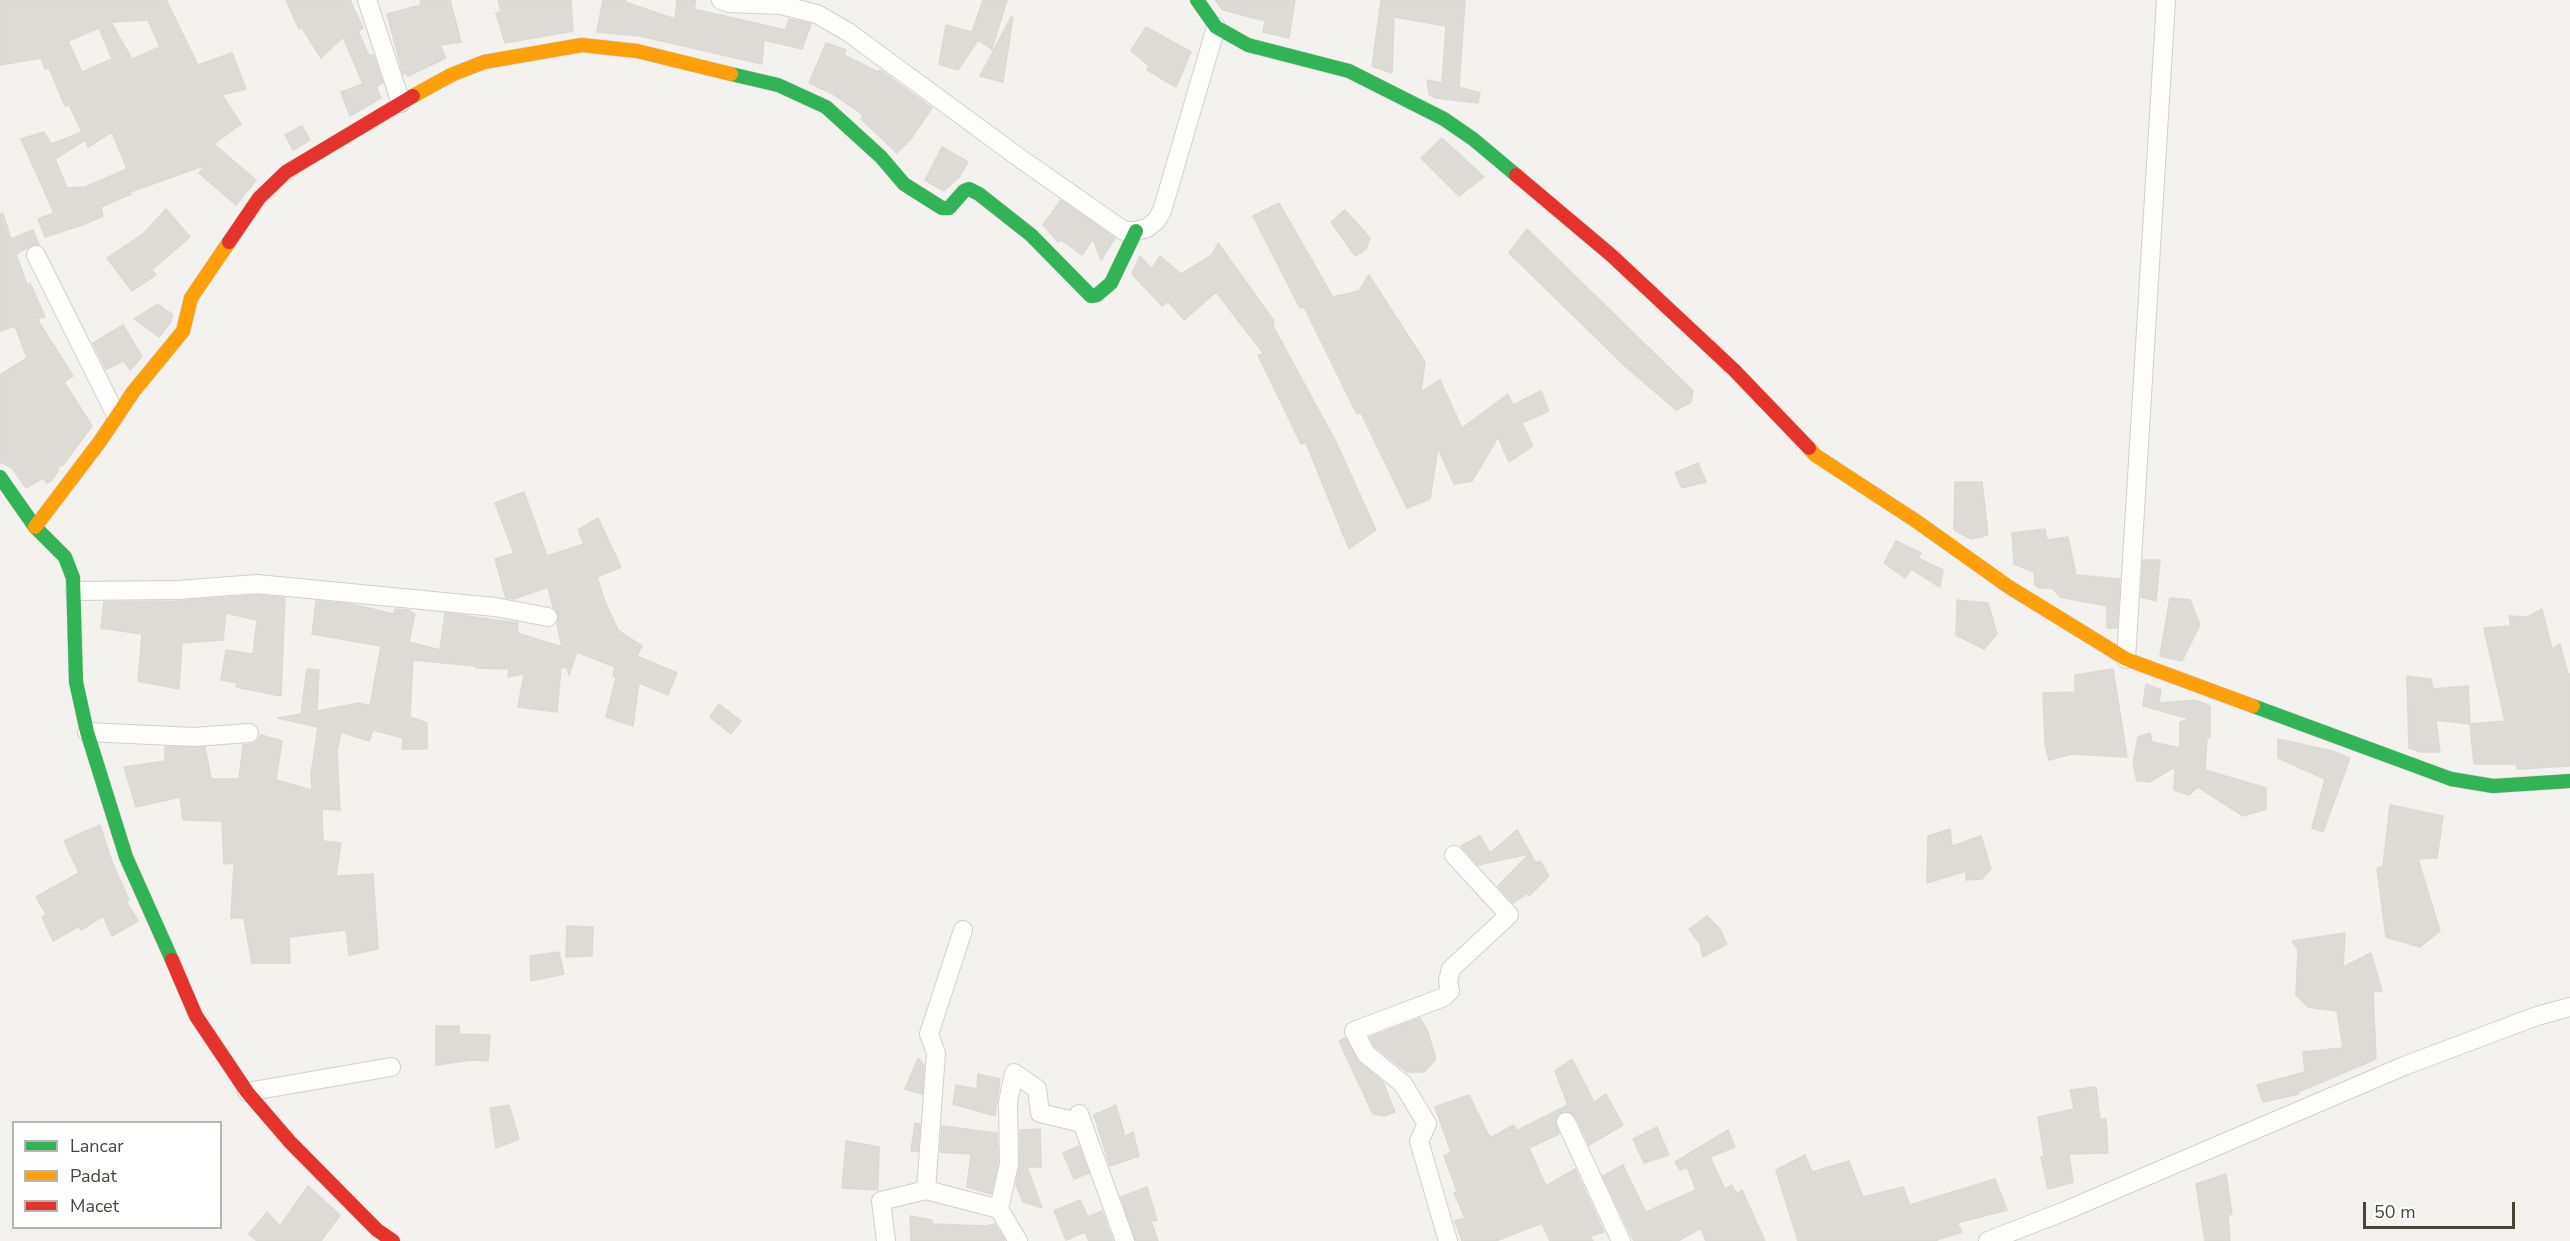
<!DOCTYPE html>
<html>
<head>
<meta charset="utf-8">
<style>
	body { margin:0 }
	#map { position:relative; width:2570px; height:1241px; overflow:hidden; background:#f4f2ee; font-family:"Nunito Sans",sans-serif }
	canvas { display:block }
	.legend { position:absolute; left:12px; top:1121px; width:210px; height:108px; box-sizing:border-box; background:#fff; border:2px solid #b7b4b0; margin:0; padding:8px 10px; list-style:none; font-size:18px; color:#4b4439 }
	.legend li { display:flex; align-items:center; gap:12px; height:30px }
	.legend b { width:30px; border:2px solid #b7b4b0 }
	.scale { position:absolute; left:2363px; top:1202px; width:152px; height:27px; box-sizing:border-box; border:3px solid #4b4439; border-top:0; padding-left:8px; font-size:18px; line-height:21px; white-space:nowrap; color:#4b4439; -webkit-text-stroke:4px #fff; paint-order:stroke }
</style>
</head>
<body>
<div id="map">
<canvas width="2570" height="1241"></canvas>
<ul class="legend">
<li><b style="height:8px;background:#30b455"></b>Lancar</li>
<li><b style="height:8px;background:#ff9f0a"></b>Padat</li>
<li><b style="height:8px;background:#e5322d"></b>Macet</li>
</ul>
<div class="scale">50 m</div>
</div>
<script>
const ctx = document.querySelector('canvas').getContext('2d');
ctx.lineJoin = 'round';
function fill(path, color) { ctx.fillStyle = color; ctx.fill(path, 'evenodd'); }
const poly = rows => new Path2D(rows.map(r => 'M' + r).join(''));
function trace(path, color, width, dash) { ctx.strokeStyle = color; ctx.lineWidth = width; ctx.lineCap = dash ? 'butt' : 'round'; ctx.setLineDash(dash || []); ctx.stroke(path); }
const building = poly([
	[0,0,166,0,198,65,232,53,246,89,222,95,241,124,214,144,256,180,236,205,199,173,206,165,130,192,131,194,101,207,103,216,85,224,45,237,38,219,54,213,21,139,44,132,51,144,82,132,69,105,65,106,49,68,45,69,41,58,0,65,0,0],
	[148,20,160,47,132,59,111,22,148,20],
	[99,28,112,59,82,72,68,41,99,28],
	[112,132,127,169,85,187,67,188,55,159,85,140,88,147,112,132],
	[286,0,350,0,363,28,358,31,369,56,373,55,383,83,376,86,381,98,350,116,341,92,363,84,343,37,321,58,302,28,299,29,286,0],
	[420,0,450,0,461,42,440,45,446,58,408,76,406,73,403,74,387,14,421,5,420,0],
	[498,0,571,0,573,31,505,43,496,13,501,11,498,0],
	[603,0,625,0,625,2,675,19,677,0,696,0,694,9,786,30,789,19,811,24,802,49,764,40,762,64,640,36,597,32,603,0],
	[983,0,1007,0,992,49,978,40,958,70,939,64,946,25,972,32,983,0],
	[1215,0,1295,0,1289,38,1263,32,1265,21,1223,10,1215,0],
	[1381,0,1465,0,1459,87,1480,93,1478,103,1436,98,1429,94,1427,80,1442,83,1446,26,1394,17,1392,73,1372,66,1381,0],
	[1011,17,1013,17,1003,82,980,76,1011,17],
	[1146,27,1191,52,1176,87,1147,70,1149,66,1131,51,1146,27],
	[826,43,846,50,844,55,878,72,880,70,932,108,910,140,897,153,861,119,863,115,833,94,809,83,826,43],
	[302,126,310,140,293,150,285,135,302,126],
	[1442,138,1484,177,1459,196,1421,158,1442,138],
	[942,147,968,162,960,176,944,191,925,180,942,147],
	[1061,200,1115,238,1101,260,1093,239,1082,255,1060,239,1058,242,1043,225,1061,200],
	[1279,203,1333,297,1359,291,1369,275,1425,362,1421,392,1440,380,1462,428,1508,394,1513,405,1541,391,1549,411,1522,423,1533,446,1509,462,1498,437,1472,481,1454,484,1438,448,1430,499,1407,508,1361,413,1357,414,1304,307,1300,308,1253,216,1279,203],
	[166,209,190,237,152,270,156,275,132,291,107,258,143,234,166,209],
	[1345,210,1370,238,1366,249,1355,256,1331,222,1345,210],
	[0,214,3,214,11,239,33,230,39,244,32,245,16,254,27,285,30,283,45,317,37,319,73,376,64,382,92,426,63,465,57,467,59,470,52,480,47,483,43,478,26,488,12,468,0,462,0,375,27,358,15,326,0,331,0,214],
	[1527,229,1693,391,1691,402,1676,410,1626,367,1509,253,1527,229],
	[1218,243,1274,321,1273,326,1336,442,1376,530,1349,549,1306,443,1301,444,1258,355,1264,354,1216,292,1184,320,1168,301,1162,306,1132,274,1140,256,1152,269,1160,256,1181,274,1212,255,1218,243],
	[158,304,173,315,170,323,159,337,134,319,158,304],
	[123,325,142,357,130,370,124,361,106,369,93,343,123,325],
	[1698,463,1706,482,1682,488,1675,473,1698,463],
	[1955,482,1982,482,1988,535,1971,539,1954,530,1955,482],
	[524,492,547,556,584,544,578,530,598,518,621,567,597,577,605,602,618,630,642,646,637,656,677,673,668,695,639,683,633,726,606,717,616,678,613,676,615,667,577,652,569,675,567,668,561,667,557,712,518,707,524,674,508,677,509,669,476,668,476,666,413,660,410,717,427,723,427,749,402,749,403,738,373,730,369,741,341,732,337,751,340,810,322,809,323,841,341,843,336,876,373,874,378,949,349,955,346,930,289,937,290,963,252,963,244,918,231,918,234,863,224,864,222,821,183,820,180,797,136,807,124,767,165,761,165,747,205,747,211,779,239,779,243,745,255,743,261,735,282,741,276,780,312,790,311,774,318,727,278,718,301,714,307,669,319,670,317,711,359,703,370,706,381,646,312,634,316,601,351,604,394,614,395,609,409,610,415,614,409,642,440,650,445,613,518,623,517,633,562,647,557,624,559,614,553,607,548,587,514,599,506,598,495,559,514,553,495,503,524,492],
	[2045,529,2047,540,2068,537,2076,575,2120,579,2117,628,2107,628,2107,606,2060,597,2052,588,2040,588,2035,585,2034,572,2014,564,2012,533,2045,529],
	[1896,541,1921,553,1918,558,1943,570,1940,587,1911,569,1905,578,1884,563,1896,541],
	[2143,560,2160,560,2156,601,2141,597,2143,560],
	[257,595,285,598,281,696,236,687,237,683,221,680,226,650,253,654,257,620,226,613,223,640,182,643,179,689,138,681,142,634,101,628,104,602,178,601,257,595],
	[2170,598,2190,600,2200,625,2182,661,2160,656,2170,598],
	[1957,600,1988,603,1997,634,1984,649,1956,635,1957,600],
	[2542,609,2552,649,2560,644,2568,674,2570,674,2570,766,2517,769,2516,764,2474,764,2470,724,2505,721,2484,628,2511,626,2509,616,2527,617,2542,609],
	[2113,669,2127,757,2071,754,2049,760,2045,744,2043,693,2075,692,2075,675,2113,669],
	[2407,676,2431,679,2433,689,2468,686,2470,724,2436,720,2440,752,2421,752,2409,748,2407,676],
	[2146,684,2161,690,2159,703,2195,700,2210,706,2210,737,2207,738,2205,770,2266,788,2266,809,2243,816,2198,787,2189,795,2174,790,2175,767,2149,782,2137,781,2133,764,2138,737,2150,733,2152,742,2180,748,2180,722,2190,719,2143,706,2146,684],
	[719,704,741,721,731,734,710,717,719,704],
	[2278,739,2332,751,2350,758,2323,832,2312,828,2325,779,2278,758,2278,739],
	[2390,805,2443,816,2437,858,2418,859,2440,931,2420,947,2386,937,2377,868,2383,866,2390,805],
	[100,825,112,862,129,900,126,901,138,921,112,936,103,916,81,930,79,926,53,941,42,917,46,914,36,897,79,873,64,841,100,825],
	[1950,829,1952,846,1981,836,1991,869,1982,879,1966,880,1966,871,1927,883,1928,836,1950,829],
	[1517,830,1536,863,1540,861,1549,876,1529,896,1528,893,1513,903,1498,886,1529,854,1478,865,1461,846,1480,836,1490,853,1517,830],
	[1707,916,1720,929,1727,944,1703,957,1700,944,1689,929,1707,916],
	[567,926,593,927,592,956,566,957,567,926],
	[2345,933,2343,967,2371,953,2382,991,2373,992,2376,1059,2298,1092,2299,1094,2263,1102,2257,1085,2305,1072,2303,1052,2343,1048,2337,1011,2308,1007,2296,995,2298,950,2292,941,2345,933],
	[559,952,564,974,531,981,530,956,559,952],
	[1420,1018,1427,1030,1436,1059,1424,1072,1407,1072,1375,1047,1370,1037,1420,1018],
	[436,1026,459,1026,460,1034,490,1035,488,1061,472,1060,436,1065,436,1026],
	[1345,1038,1359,1062,1383,1082,1395,1112,1384,1116,1373,1114,1339,1041,1345,1038],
	[918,1058,924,1065,922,1094,905,1089,918,1058],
	[1572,1059,1594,1102,1606,1094,1623,1125,1589,1145,1576,1117,1572,1113,1562,1112,1555,1120,1559,1134,1529,1148,1546,1186,1575,1169,1604,1232,1590,1236,1593,1241,1550,1241,1542,1223,1496,1241,1462,1241,1455,1221,1465,1218,1454,1193,1457,1191,1444,1156,1451,1152,1435,1107,1469,1095,1490,1138,1514,1125,1516,1131,1568,1105,1555,1071,1572,1059],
	[978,1074,1000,1079,995,1116,953,1104,956,1085,977,1089,978,1074],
	[2096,1087,2100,1119,2106,1119,2108,1153,2069,1154,2073,1182,2048,1189,2041,1157,2044,1156,2038,1117,2074,1109,2070,1090,2096,1087],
	[509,1105,519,1139,496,1148,490,1108,509,1105],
	[1116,1105,1125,1137,1133,1132,1139,1156,1110,1166,1094,1115,1116,1105],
	[915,1123,920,1124,918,1151,911,1151,915,1123],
	[942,1126,997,1133,998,1163,991,1194,967,1187,971,1154,940,1152,942,1126],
	[1657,1127,1669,1155,1644,1163,1633,1139,1657,1127],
	[1040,1129,1041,1167,1027,1167,1042,1208,1023,1202,1016,1185,1020,1164,1020,1130,1040,1129],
	[1728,1130,1735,1147,1710,1157,1725,1189,1732,1185,1737,1194,1742,1190,1765,1241,1706,1241,1701,1228,1678,1241,1634,1241,1603,1176,1623,1165,1646,1212,1696,1190,1687,1167,1680,1170,1675,1162,1728,1130],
	[846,1141,879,1147,878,1190,842,1188,846,1141],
	[1079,1146,1089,1173,1074,1179,1063,1153,1079,1146],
	[1805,1155,1812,1172,1849,1161,1863,1197,1903,1187,1910,1205,1995,1179,2007,1210,1957,1223,1962,1232,1934,1241,1798,1241,1776,1170,1805,1155],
	[2226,1174,2232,1214,2228,1215,2230,1241,2205,1241,2196,1184,2226,1174],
	[308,1186,340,1215,321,1241,257,1241,249,1234,267,1212,280,1226,308,1186],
	[1147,1187,1157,1220,1151,1221,1158,1241,1136,1241,1121,1197,1147,1187],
	[1080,1200,1088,1217,1102,1211,1113,1241,1089,1241,1085,1232,1066,1240,1054,1211,1080,1200],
	[910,1216,932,1220,932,1224,986,1226,995,1224,1005,1241,911,1241,910,1216]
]);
const street = poly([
	[367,0,401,103],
	[721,0,729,3,781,5,817,14,848,32,1021,159,1124,231,1136,231,1147,228,1156,221,1162,211,1216,27],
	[36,255,116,415],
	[75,591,177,590,257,584,495,607,548,617],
	[2126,659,2166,0],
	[87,732,194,737,249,733],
	[963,930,929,1034,936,1053,926,1190,999,1209],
	[247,1092,391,1067],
	[1079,1114,1125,1241],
	[1566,1122,1621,1241],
	[886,1241,881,1201,926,1190],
	[1018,1241,999,1209,1009,1164,1008,1102,1014,1073,1037,1089,1040,1113,1082,1123],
	[1448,1241,1419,1141,1427,1124,1403,1084,1366,1054,1354,1031,1444,997,1450,991,1448,981,1451,969,1509,915,1454,855],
	[1988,1241,2065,1211,2404,1066,2537,1016,2570,1007]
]);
const fast = poly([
	[1197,0,1216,27,1248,45,1349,71,1444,119,1473,139,1516,175],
	[731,74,778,85,826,107,881,157,904,184,942,208,949,208,964,191,969,189,979,194,1031,235,1091,296,1097,295,1111,283,1136,231],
	[0,477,35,527,65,557,73,578,76,682,87,732,126,857,172,960],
	[2253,706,2451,779,2493,786,2570,781]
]);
const slow = poly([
	[413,96,451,75,484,62,582,45,637,51,731,74],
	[1809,448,1815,455,1916,521,2009,587,2126,659,2253,706],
	[35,527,101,440,133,392,183,331,191,298,229,242]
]);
const jam = poly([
	[1516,175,1611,255,1734,370,1809,448],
	[229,242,259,198,286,172,413,96],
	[172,960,196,1016,247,1092,290,1142,377,1230,393,1241]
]);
fill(building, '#dedbd6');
trace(building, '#dcd9d4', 1.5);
trace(street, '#d2d0cb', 20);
trace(fast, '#d3cfc5', 15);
trace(slow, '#d3cfc5', 15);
trace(jam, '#d3cfc5', 15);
trace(street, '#fdfdfc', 18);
trace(fast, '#30b455', 14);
trace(slow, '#ff9f0a', 14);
trace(jam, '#e5322d', 14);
</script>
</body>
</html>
